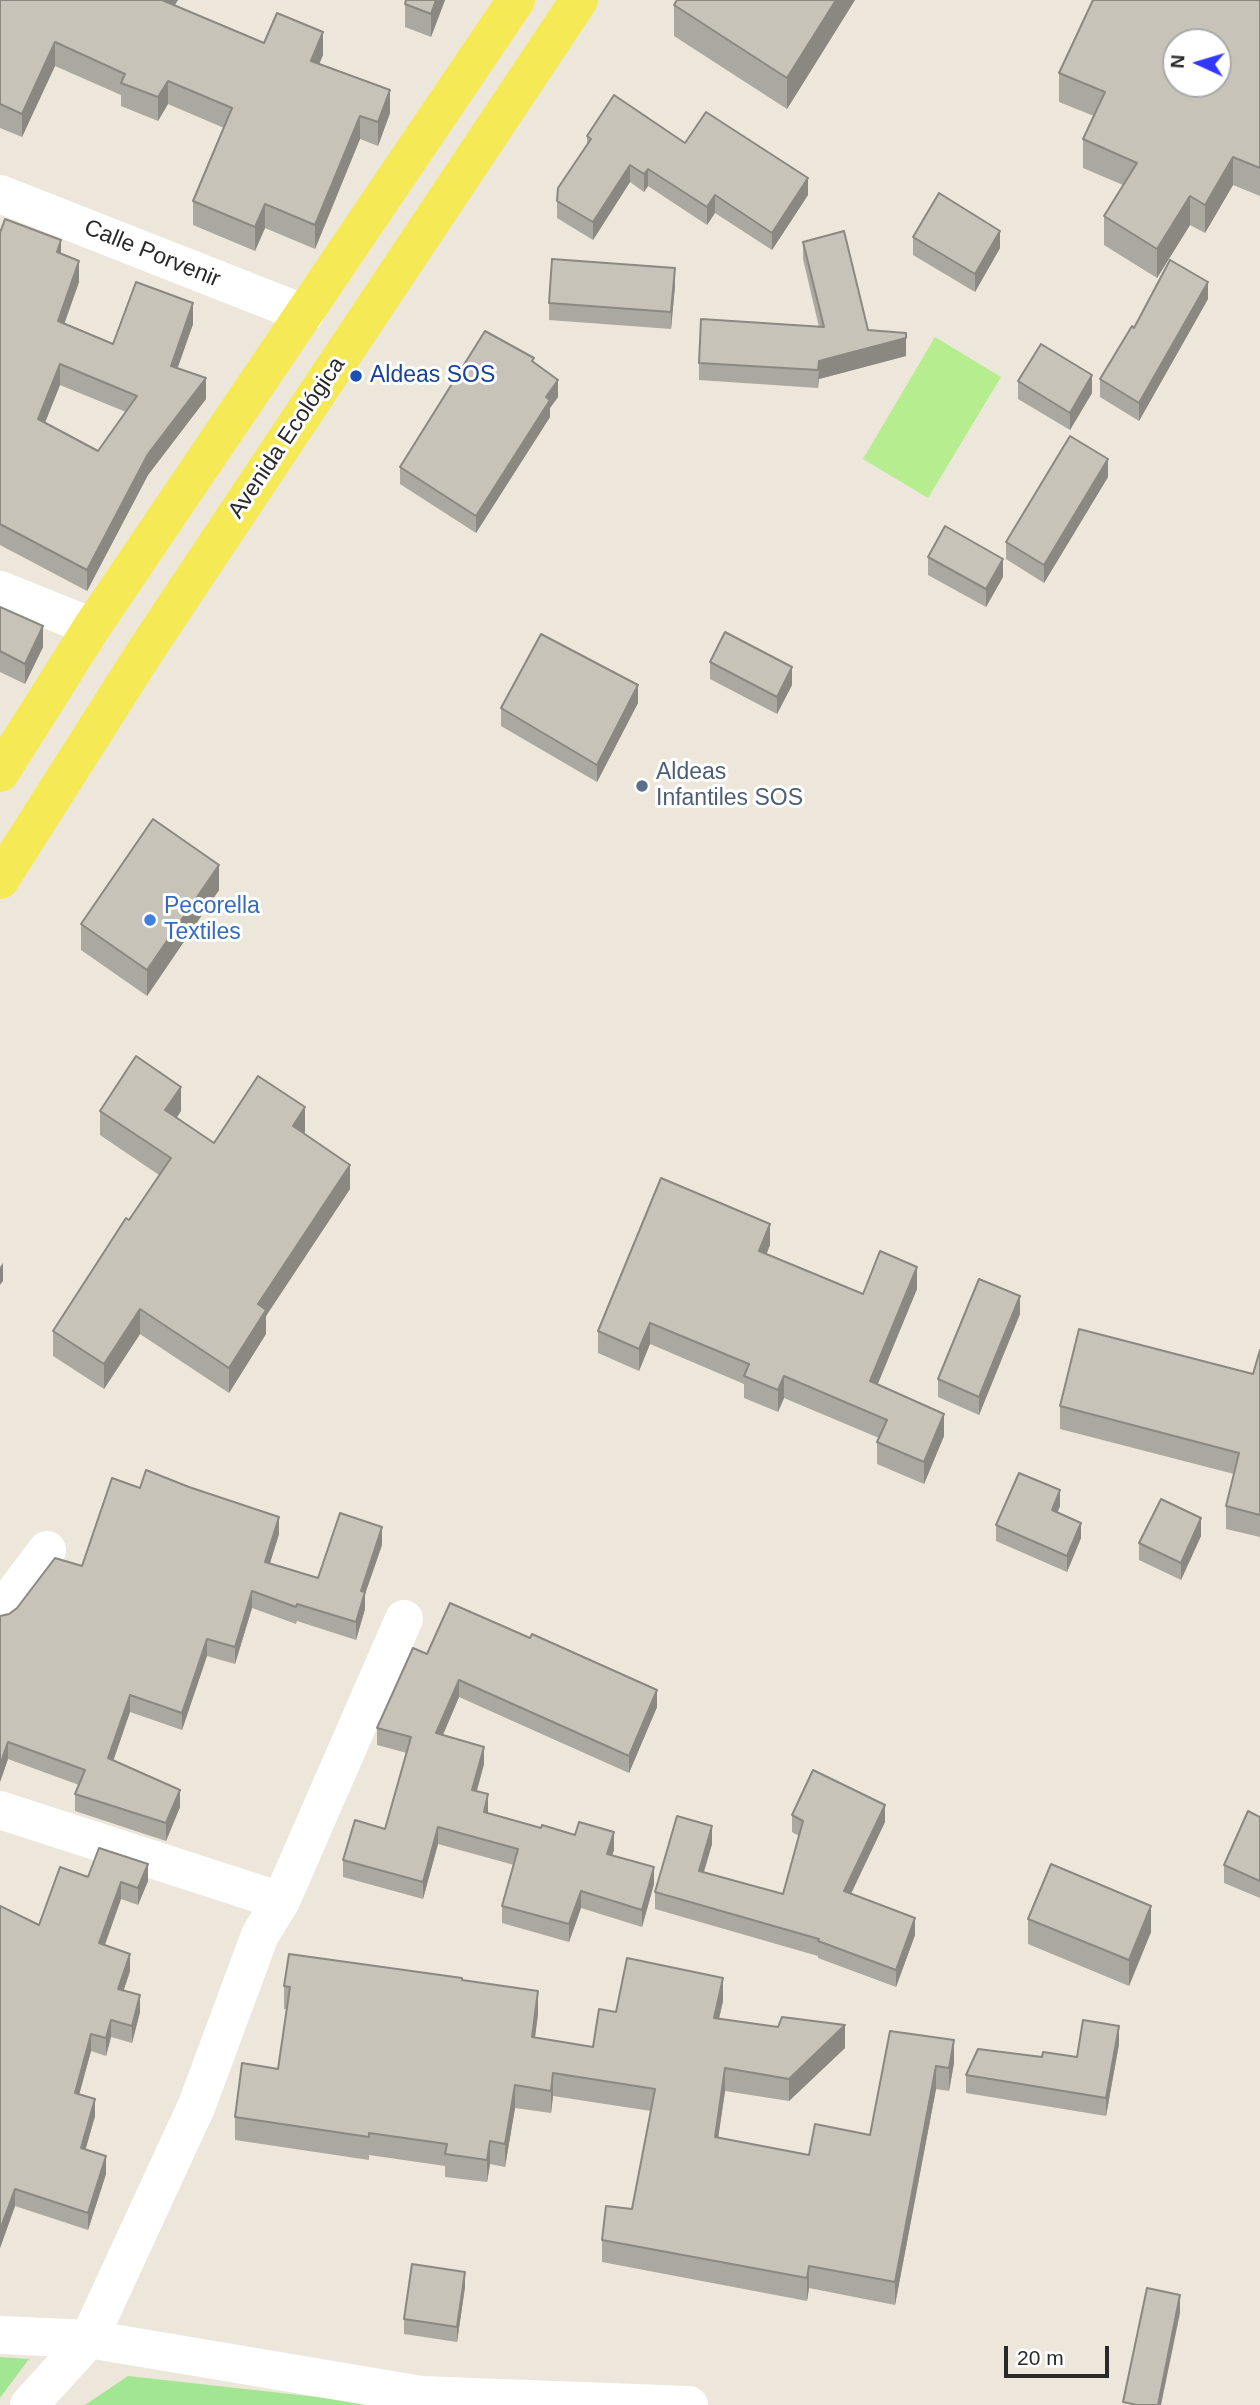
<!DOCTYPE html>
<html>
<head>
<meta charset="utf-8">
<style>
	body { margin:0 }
	#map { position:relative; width:1260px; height:2405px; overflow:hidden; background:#ece7da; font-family:Helvetica,sans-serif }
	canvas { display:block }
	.north { position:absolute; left:1162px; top:28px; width:70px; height:70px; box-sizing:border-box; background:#fff; border:2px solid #a9a9a9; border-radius:50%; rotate:274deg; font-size:19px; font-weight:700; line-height:28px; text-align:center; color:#292929 }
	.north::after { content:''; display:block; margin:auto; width:24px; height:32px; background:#3338ff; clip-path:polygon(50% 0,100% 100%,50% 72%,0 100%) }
	.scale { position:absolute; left:1004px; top:2346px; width:105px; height:32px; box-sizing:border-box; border:4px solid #292929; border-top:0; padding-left:9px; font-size:21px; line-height:24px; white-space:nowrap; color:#292929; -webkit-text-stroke:5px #fff; paint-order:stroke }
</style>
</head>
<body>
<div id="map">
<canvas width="1260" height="2405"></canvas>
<div class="north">N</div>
<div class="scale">20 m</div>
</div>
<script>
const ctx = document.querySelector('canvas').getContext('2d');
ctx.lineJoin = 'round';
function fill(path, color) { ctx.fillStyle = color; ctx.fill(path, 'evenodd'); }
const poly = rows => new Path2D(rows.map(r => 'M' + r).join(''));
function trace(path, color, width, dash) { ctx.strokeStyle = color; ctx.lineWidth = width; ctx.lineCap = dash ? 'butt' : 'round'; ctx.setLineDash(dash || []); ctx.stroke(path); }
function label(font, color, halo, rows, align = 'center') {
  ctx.font = font + ' Helvetica,sans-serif'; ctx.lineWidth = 6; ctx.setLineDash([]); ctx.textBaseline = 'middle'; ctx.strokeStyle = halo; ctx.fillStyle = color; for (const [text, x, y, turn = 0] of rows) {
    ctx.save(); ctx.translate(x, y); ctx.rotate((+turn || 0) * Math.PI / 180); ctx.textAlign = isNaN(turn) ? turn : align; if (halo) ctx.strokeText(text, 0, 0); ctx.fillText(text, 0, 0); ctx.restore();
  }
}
const green = poly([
	[0,2357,29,2359,0,2398],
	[128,2376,389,2405,85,2405]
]);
const pitch = poly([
	[935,337,1001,377,928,498,863,459]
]);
const minor = poly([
	[0,194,305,314],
	[0,590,92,627],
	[0,1612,47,1550],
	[0,1810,281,1901],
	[0,2335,89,2339,421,2395,689,2405],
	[29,2405,89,2339,197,2105,260,1935,281,1901,404,1619]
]);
const major = poly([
	[0,773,92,627,516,0],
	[0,880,146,650,579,0]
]);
const wall = poly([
	[0,0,178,0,175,5,264,43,323,55,319,64,390,113,378,146,360,139,315,249,265,228,255,251,193,225,193,201,224,128,168,104,158,121,121,106,121,95,55,66,22,137,0,128],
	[445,0,431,37,405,27,405,4],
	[677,0,855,0,787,109,674,36,674,5],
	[1260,0,1260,196,1233,185,1205,233,1190,225,1157,278,1104,245,1104,216,1123,185,1083,168,1083,139,1094,116,1059,102,1059,73],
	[587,136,685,143,808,195,772,250,715,213,707,225,648,186,644,192,630,182,593,240,557,218,557,201,587,145],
	[0,233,61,254,79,282,64,323,113,344,193,324,177,369,206,399,148,475,87,591,0,545],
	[60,385,126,412,98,451,45,423],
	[913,237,1000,248,975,292,913,255],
	[803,242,868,330,906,356,819,379,818,388,699,380,699,363,819,327,803,259],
	[675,286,671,329,549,320,549,303],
	[1208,299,1139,421,1100,397,1100,379,1134,328],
	[534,363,558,397,550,408,550,417,476,533,400,484,400,467],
	[1018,381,1092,393,1070,430,1018,399],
	[1108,477,1044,583,1006,559,1006,542],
	[928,557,1003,577,986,607,928,575],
	[0,607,43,647,25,684,0,672],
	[710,662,792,685,777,714,710,679],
	[638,703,597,782,501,726,501,708],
	[219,890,147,996,81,950,81,924],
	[100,1111,181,1111,177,1117,214,1143,305,1132,304,1134,350,1189,266,1316,266,1334,229,1393,140,1334,104,1389,53,1356,53,1331,159,1175,100,1135],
	[770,1245,766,1254,863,1294,917,1289,877,1385,944,1436,924,1484,877,1464,877,1442,879,1438,784,1398,778,1412,744,1398,744,1384,650,1344,639,1371,598,1353,598,1331],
	[1020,1314,979,1415,938,1397,938,1379],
	[1260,1350,1260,1537,1226,1529,1226,1506,1234,1474,1060,1429,1060,1406,1253,1374],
	[1060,1506,1057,1513,1081,1538,1067,1572,996,1541,996,1525],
	[279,1534,270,1563,318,1578,382,1545,365,1594,365,1609,356,1640,297,1621,296,1624,252,1608,235,1664,207,1656,182,1730,130,1712,113,1761,180,1807,166,1841,75,1811,75,1794,79,1785,8,1759,0,1782,9,1614,82,1566],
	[1201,1536,1181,1580,1139,1560,1139,1543],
	[427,1654,657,1707,629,1773,459,1697,443,1735,484,1764,477,1791,488,1813,614,1850,612,1855,654,1884,642,1927,581,1908,569,1942,502,1923,502,1906,514,1865,438,1844,423,1899,343,1877,343,1860,385,1829,407,1753,377,1745,377,1728],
	[792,1815,885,1822,851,1894,915,1935,896,1987,818,1958,818,1956,655,1909,655,1892,712,1844,704,1872,783,1894,799,1836,792,1832],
	[1260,1817,1260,1898,1224,1883,1224,1865],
	[88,1877,148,1881,138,1905,121,1899,105,1945,130,1971,124,1990,140,2012,132,2043,111,2037,106,2056,91,2051,79,2094,95,2116,85,2150,106,2174,88,2230,15,2206,0,2248,39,1925],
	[1028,1919,1151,1932,1129,1986,1028,1944],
	[462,1980,538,2014,535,2037,593,2047,616,2012,723,2001,719,2019,845,2048,789,2101,725,2091,718,2138,809,2155,870,2135,890,2031,954,2063,949,2091,936,2089,895,2305,809,2288,807,2301,602,2262,602,2240,632,2209,651,2111,553,2096,551,2113,515,2108,505,2167,490,2164,487,2182,445,2177,445,2166,369,2155,369,2160,235,2140,235,2117,278,2069,287,2009,284,2009,284,1986],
	[1119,2044,1106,2116,966,2093,966,2075,1042,2057,1077,2057],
	[465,2287,457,2342,404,2334,404,2319]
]);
const shadedWall = poly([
	[162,0,178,0,162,24],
	[436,0,445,0,431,37,431,14],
	[836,0,855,0,787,109,787,78],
	[323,32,323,55,311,84,311,61],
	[55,42,55,66,22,137,22,114],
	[168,81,168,104,158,121,158,97],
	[390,90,390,113,378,146,378,122],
	[360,116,360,139,315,249,315,225],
	[1233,157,1233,185,1205,233,1205,205],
	[630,165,630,182,593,240,593,222],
	[648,169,648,186,644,192,644,174],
	[808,178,808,195,772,250,772,233],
	[715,195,715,213,707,225,707,207],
	[1190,196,1190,225,1157,278,1157,249],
	[265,204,265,228,255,251,255,227],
	[1000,231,1000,248,975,292,975,274],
	[61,240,61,261,57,252],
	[79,261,79,282,58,342,58,321],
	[675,268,675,286,671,329,671,312],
	[1208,282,1208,299,1139,421,1139,403],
	[193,303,193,324,171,387,171,366],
	[906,338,906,356,819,379,818,388,819,361],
	[60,364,60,385,38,440,38,419],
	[1092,375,1092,393,1070,430,1070,413],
	[206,378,206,399,148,475,87,591,87,570,148,454],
	[558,380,558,397,550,408,550,417,476,533,476,516,546,397],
	[1108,459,1108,477,1044,583,1044,565],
	[1003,559,1003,577,986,607,986,589],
	[43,626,43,647,25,684,25,664],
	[792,667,792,685,777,714,777,697],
	[638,685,638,703,597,782,597,765],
	[219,865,219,890,147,996,147,970],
	[181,1087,181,1111,165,1134,165,1110],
	[305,1107,305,1132,293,1151,293,1126],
	[350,1165,350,1189,266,1316,266,1334,229,1393,229,1368,258,1304],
	[770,1224,770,1245,759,1273,759,1251],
	[3,1263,3,1281,0,1285,0,1267],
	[917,1267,917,1289,870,1403,870,1381],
	[1020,1296,1020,1314,979,1415,979,1397],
	[140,1309,140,1334,104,1389,104,1364],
	[650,1323,650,1344,639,1371,639,1349],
	[784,1376,784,1398,778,1412,778,1390],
	[944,1414,944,1436,924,1484,924,1462],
	[1060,1490,1060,1506,1052,1526,1052,1510],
	[279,1517,279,1534,265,1579,265,1562],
	[1201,1518,1201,1536,1181,1580,1181,1563],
	[1081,1523,1081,1538,1067,1572,1067,1556],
	[382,1527,382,1545,365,1594,365,1609,356,1640,356,1622,361,1591],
	[252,1591,252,1608,235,1664,235,1647],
	[207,1639,207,1656,182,1730,182,1713],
	[459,1680,459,1697,436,1751,436,1733],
	[657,1690,657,1707,629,1773,629,1756],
	[130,1695,130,1712,108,1776,108,1758],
	[8,1742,8,1759,0,1782,0,1765],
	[484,1747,484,1764,472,1807,472,1790],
	[180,1790,180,1807,166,1841,166,1823],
	[488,1794,488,1812,484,1829,484,1812],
	[885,1805,885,1822,844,1908,844,1891],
	[712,1826,712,1844,699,1888,699,1871],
	[438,1827,438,1844,423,1899,423,1882],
	[614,1832,614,1850,607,1871,607,1854],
	[148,1864,148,1881,138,1905,138,1888],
	[654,1867,654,1884,642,1927,642,1910],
	[121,1882,121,1899,99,1961,99,1943],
	[581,1891,581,1908,569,1942,569,1924],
	[1151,1906,1151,1932,1129,1986,1129,1960],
	[915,1918,915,1935,896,1987,896,1970],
	[130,1954,130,1971,118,2006,118,1989],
	[723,1978,723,2001,714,2040,714,2018],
	[538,1991,538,2014,532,2060,532,2037],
	[140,1995,140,2012,132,2043,132,2026],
	[111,2020,111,2037,106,2056,106,2038],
	[845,2025,845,2048,789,2101,789,2079],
	[1119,2026,1119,2044,1106,2116,1106,2098],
	[91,2034,91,2051,75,2110,75,2093],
	[954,2040,954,2063,949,2091,949,2068],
	[936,2066,936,2089,895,2305,895,2282],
	[725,2068,725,2091,715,2160,715,2137],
	[553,2073,553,2096,551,2113,551,2091],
	[515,2085,515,2108,505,2167,505,2144],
	[95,2099,95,2116,81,2166,81,2148],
	[490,2141,490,2164,487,2182,487,2160],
	[106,2156,106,2174,88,2230,88,2213],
	[15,2189,15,2206,0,2248,0,2230],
	[809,2266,809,2288,807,2301,807,2278],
	[465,2272,465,2287,457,2342,457,2327],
	[1180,2295,1180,2313,1161,2405,1158,2405]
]);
const building = poly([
	[0,0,162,0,264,43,277,13,323,32,311,61,390,90,378,122,360,116,315,225,265,204,255,227,193,201,232,108,168,81,158,97,121,83,125,74,55,42,22,114,0,104,0,0],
	[406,0,436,0,431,14,405,4,406,0],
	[677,0,836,0,787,78,674,5,677,0],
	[1093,0,1260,0,1260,168,1233,157,1205,205,1190,196,1157,249,1104,216,1137,163,1083,139,1105,92,1059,73,1093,0],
	[1176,42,1218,42,1218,84,1176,84,1176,42],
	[614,95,685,143,706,112,808,178,772,233,715,195,707,207,648,169,644,174,630,165,593,222,557,201,558,188,591,139,587,136,614,95],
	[939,193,1000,231,975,274,913,237,939,193],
	[5,219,61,240,57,252,79,261,58,321,113,344,136,282,193,303,171,366,206,378,148,454,87,570,0,524,0,233,5,219],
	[60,364,137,396,98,451,38,419,60,364],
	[844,231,868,330,906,333,906,338,819,361,818,370,699,363,701,319,824,327,803,242,844,231],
	[552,259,675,268,671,312,549,303,552,259],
	[1170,260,1208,282,1139,403,1100,379,1132,326,1134,328,1170,260],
	[485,331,534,358,532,361,558,380,546,397,550,400,476,516,400,467,485,331],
	[1041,344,1092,375,1070,413,1018,381,1041,344],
	[1070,436,1108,459,1044,565,1006,542,1070,436],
	[945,526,1003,559,986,589,928,557,945,526],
	[0,607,43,626,25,664,0,651,0,607],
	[725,632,792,667,777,697,710,662,725,632],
	[541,634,638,685,597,765,501,708,541,634],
	[153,819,219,865,147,970,81,924,153,819],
	[136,1056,181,1087,165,1110,214,1143,258,1076,305,1107,293,1126,350,1165,258,1304,266,1310,229,1368,140,1309,104,1364,53,1331,126,1218,129,1220,171,1158,100,1111,136,1056],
	[661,1178,770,1224,759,1251,863,1294,880,1251,917,1267,870,1381,944,1414,924,1462,877,1442,887,1420,784,1376,778,1390,744,1376,749,1364,650,1323,639,1349,598,1331,661,1178],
	[979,1279,1020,1296,979,1397,938,1379,979,1279],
	[1079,1329,1253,1374,1260,1350,1260,1515,1226,1506,1239,1453,1060,1406,1079,1329],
	[146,1470,189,1487,279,1517,265,1562,318,1578,340,1513,382,1527,361,1591,365,1592,356,1622,297,1604,296,1607,252,1591,235,1647,207,1639,182,1713,130,1695,108,1758,180,1790,166,1823,75,1794,85,1770,8,1742,0,1765,0,1616,9,1614,17,1608,55,1558,82,1566,112,1478,140,1488,146,1470],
	[1019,1473,1060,1490,1052,1510,1081,1523,1067,1556,996,1525,1019,1473],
	[1161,1499,1201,1518,1181,1563,1139,1543,1161,1499],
	[450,1603,530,1638,532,1634,657,1690,629,1756,459,1680,436,1733,484,1747,472,1790,488,1794,484,1812,541,1828,542,1825,575,1835,579,1822,614,1832,607,1854,654,1867,642,1910,581,1891,569,1924,502,1906,518,1849,438,1827,423,1882,343,1860,355,1820,385,1829,411,1737,377,1728,413,1648,427,1654,450,1603],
	[813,1770,885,1805,844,1891,915,1918,896,1970,818,1941,819,1939,655,1892,677,1816,712,1826,699,1871,783,1894,803,1821,792,1815,813,1770],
	[1248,1811,1260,1817,1260,1881,1224,1865,1248,1811],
	[99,1848,148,1864,138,1888,121,1882,99,1943,130,1954,118,1989,140,1995,132,2026,111,2020,106,2038,91,2034,75,2093,95,2099,81,2148,106,2156,88,2213,15,2189,0,2230,0,1906,39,1925,60,1867,88,1877,99,1848],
	[1051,1864,1151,1906,1129,1960,1028,1919,1051,1864],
	[289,1954,462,1978,462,1980,538,1991,532,2037,593,2047,599,2009,616,2012,627,1958,723,1978,714,2018,778,2027,782,2017,845,2025,789,2079,725,2068,715,2137,809,2155,815,2124,870,2135,890,2031,954,2040,949,2068,936,2066,895,2282,809,2266,807,2278,602,2240,606,2206,632,2209,655,2089,553,2073,551,2091,515,2085,505,2144,490,2141,487,2160,445,2154,447,2144,369,2133,369,2137,235,2117,242,2063,278,2069,290,1987,284,1986,289,1954],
	[1083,2020,1119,2026,1106,2098,966,2075,978,2049,1042,2057,1043,2052,1077,2057,1083,2020],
	[412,2264,465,2272,457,2327,404,2319,412,2264],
	[1147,2288,1180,2295,1158,2405,1137,2405,1123,2402,1147,2288]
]);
const markers = [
	[356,376,7,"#1a4fb4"],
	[642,786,7,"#5c6f8a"],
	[150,920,7,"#3f7fe0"]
];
const streetNames = [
	["Calle Porvenir",152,254,22],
	["Avenida Ecológica",287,438,-56]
];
const transitNames = [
	["Aldeas SOS",370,376]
];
const serviceNames = [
	["Aldeas",656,773],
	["Infantiles SOS",656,799]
];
const shopNames = [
	["Pecorella",164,907],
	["Textiles",164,933]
];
fill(green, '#a2e593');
fill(pitch, '#b6ed8f');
trace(minor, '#fff', 38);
trace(major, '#f5ea55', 38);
fill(wall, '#aba89f');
fill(shadedWall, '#8b8882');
fill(building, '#c7c3b9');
trace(building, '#8b8882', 2);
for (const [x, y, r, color] of markers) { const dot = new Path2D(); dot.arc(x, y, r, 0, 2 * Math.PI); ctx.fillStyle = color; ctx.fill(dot); trace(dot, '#fff', 2.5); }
label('23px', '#292929', '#fff', streetNames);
label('23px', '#164399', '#fff', transitNames, 'left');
label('23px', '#4e5e75', '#fff', serviceNames, 'left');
label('23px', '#366cbe', '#fff', shopNames, 'left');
</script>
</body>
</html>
